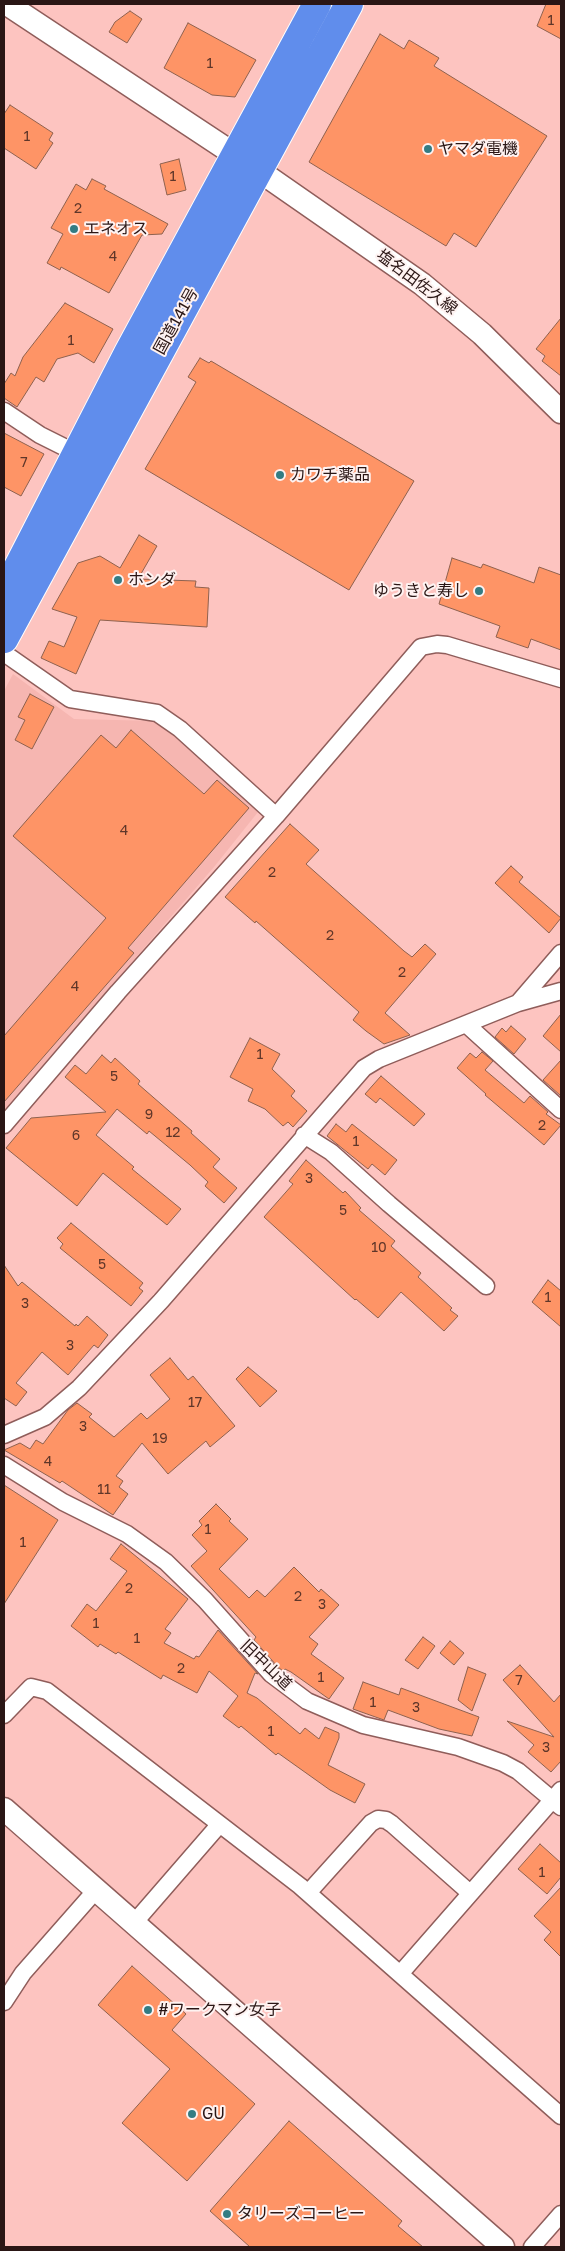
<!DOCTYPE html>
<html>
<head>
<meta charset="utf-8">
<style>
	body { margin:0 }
	#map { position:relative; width:565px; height:2251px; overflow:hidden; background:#fdc4c0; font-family:"Golos Text",sans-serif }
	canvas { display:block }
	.frame { position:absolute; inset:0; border:5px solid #2a1615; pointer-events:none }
</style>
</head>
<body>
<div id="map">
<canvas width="565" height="2251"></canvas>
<div class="frame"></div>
</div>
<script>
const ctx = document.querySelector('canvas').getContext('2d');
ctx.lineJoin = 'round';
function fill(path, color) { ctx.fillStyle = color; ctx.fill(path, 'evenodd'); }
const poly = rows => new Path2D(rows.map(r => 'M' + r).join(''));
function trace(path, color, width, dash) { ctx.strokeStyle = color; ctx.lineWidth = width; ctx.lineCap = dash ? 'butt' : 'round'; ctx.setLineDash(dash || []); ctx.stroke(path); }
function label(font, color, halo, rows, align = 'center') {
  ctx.font = font + ' "Golos Text","Noto Sans JP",sans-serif'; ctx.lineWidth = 4; ctx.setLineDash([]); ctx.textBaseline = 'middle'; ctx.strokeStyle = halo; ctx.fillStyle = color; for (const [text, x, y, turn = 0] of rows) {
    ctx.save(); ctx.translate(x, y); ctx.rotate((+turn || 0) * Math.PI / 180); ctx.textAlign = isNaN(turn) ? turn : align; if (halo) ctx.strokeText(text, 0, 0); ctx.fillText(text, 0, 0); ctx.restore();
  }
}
const built = poly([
	[13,674,74,719,157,721,258,812,214,867,4,1110,4,691]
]);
const building = poly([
	[546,4,561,4,561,39,537,26,546,4],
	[130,11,142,19,127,43,109,32,115,22,130,11],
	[188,23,256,60,235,97,212,95,164,68,188,23],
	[380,34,404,49,409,40,439,58,434,66,547,136,476,247,454,233,446,246,309,162,380,34],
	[10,105,53,133,49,140,53,143,36,169,4,148,4,114,10,105],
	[179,159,186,190,167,195,160,164,179,159],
	[92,179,106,186,104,189,168,224,162,234,142,235,109,293,61,267,60,270,47,263,63,234,51,228,76,184,86,190,92,179],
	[65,303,113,329,94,363,78,353,57,359,44,382,36,377,17,407,4,398,4,384,11,373,15,376,23,357,65,303],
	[561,318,561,376,542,361,545,356,536,349,561,318],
	[200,358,209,363,211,361,414,481,349,590,145,469,196,382,188,377,200,358],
	[4,433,44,454,21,496,4,487,4,433],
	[139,535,157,546,138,579,196,581,195,587,209,588,207,627,100,620,76,674,41,658,49,641,64,647,77,617,52,609,78,563,100,556,120,568,139,535],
	[452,558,481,568,483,564,534,583,539,567,561,575,561,650,531,639,528,648,496,637,500,626,439,604,452,558],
	[30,694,54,707,32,749,15,740,25,720,18,717,30,694],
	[131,730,204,794,217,780,249,808,128,948,134,953,4,1102,4,1036,106,918,13,836,101,735,116,748,131,730],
	[290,824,319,850,306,864,404,951,412,957,425,944,436,954,385,1013,410,1035,384,1044,366,1031,353,1020,359,1012,256,921,255,923,225,897,290,824],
	[511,866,523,877,519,882,561,918,549,933,495,883,511,866],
	[561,1014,561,1052,543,1036,561,1014],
	[511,1026,526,1039,514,1054,495,1037,502,1028,506,1032,511,1026],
	[250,1038,280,1054,272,1069,295,1091,291,1096,307,1111,293,1127,288,1122,283,1126,265,1109,248,1101,253,1089,230,1077,250,1038],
	[482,1052,493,1061,485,1070,524,1103,530,1096,548,1112,546,1114,561,1125,544,1145,485,1095,486,1094,457,1068,470,1053,476,1058,482,1052],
	[102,1055,111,1063,115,1058,140,1081,138,1084,192,1131,191,1133,220,1159,213,1167,237,1188,224,1203,205,1186,208,1182,190,1165,149,1131,147,1134,117,1109,96,1135,134,1167,132,1169,181,1209,167,1225,103,1173,77,1206,6,1148,31,1118,106,1112,65,1077,75,1065,86,1074,102,1055],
	[561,1060,561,1096,543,1080,561,1060],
	[381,1076,425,1114,414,1126,380,1098,376,1103,365,1094,381,1076],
	[336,1124,346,1132,352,1124,397,1160,385,1175,372,1164,368,1169,327,1136,336,1124],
	[306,1160,343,1193,345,1191,361,1208,359,1210,395,1241,391,1246,421,1273,418,1277,452,1308,450,1310,458,1316,444,1331,401,1292,378,1318,356,1299,355,1300,264,1217,293,1184,289,1181,306,1160],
	[71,1223,143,1283,139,1288,143,1291,131,1306,60,1248,63,1244,57,1238,71,1223],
	[4,1265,18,1286,22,1282,75,1326,76,1324,78,1326,87,1316,108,1335,98,1348,94,1345,68,1375,42,1352,16,1383,27,1392,16,1406,4,1398,4,1265],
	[548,1280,561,1291,561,1327,532,1302,548,1280],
	[170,1358,188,1380,193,1376,235,1426,210,1447,206,1441,168,1474,142,1443,116,1476,123,1481,119,1487,128,1494,113,1515,62,1481,60,1483,4,1450,20,1443,30,1449,36,1440,43,1444,68,1410,77,1403,92,1414,89,1417,114,1437,141,1413,147,1419,170,1399,150,1375,170,1358],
	[248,1367,277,1391,260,1407,236,1379,248,1367],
	[4,1485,58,1520,4,1604,4,1485],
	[216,1504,231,1519,229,1521,248,1539,219,1569,249,1598,257,1590,265,1597,294,1567,319,1592,321,1589,339,1605,309,1637,318,1644,311,1654,344,1678,329,1699,291,1672,285,1669,283,1671,278,1667,254,1640,256,1637,191,1566,207,1551,192,1535,202,1525,199,1521,216,1504],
	[121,1544,188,1599,165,1629,171,1633,164,1643,194,1659,196,1656,199,1657,218,1630,258,1674,255,1673,247,1693,257,1698,300,1734,305,1728,319,1739,325,1727,339,1733,339,1738,328,1765,365,1784,355,1803,330,1790,278,1753,276,1755,241,1726,239,1728,223,1716,238,1696,209,1671,197,1693,163,1675,161,1679,118,1652,116,1654,100,1644,98,1647,71,1626,87,1604,96,1611,127,1571,110,1559,121,1544],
	[423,1637,435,1646,418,1669,405,1660,423,1637],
	[450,1641,464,1653,454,1665,440,1653,450,1641],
	[520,1665,554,1702,561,1694,561,1761,551,1772,528,1752,534,1745,507,1721,554,1737,503,1680,520,1665],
	[468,1667,486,1674,472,1711,458,1700,468,1667],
	[363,1682,399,1695,401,1688,479,1717,472,1736,439,1729,388,1710,384,1720,353,1709,363,1682],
	[540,1844,561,1863,561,1877,547,1894,518,1869,540,1844],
	[561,1887,561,1957,544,1940,551,1932,534,1916,561,1887],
	[132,1966,186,2014,172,2030,255,2104,187,2181,122,2123,170,2069,98,2005,132,1966],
	[289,2121,402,2221,398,2226,423,2247,250,2247,210,2211,289,2121]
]);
const street = poly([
	[4,411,40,435,76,453],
	[4,653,70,699,157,713,180,729,276,816],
	[518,1003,561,953],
	[466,1024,561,1110],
	[4,1125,118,992,276,816,421,647,437,644,447,645,561,679],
	[304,1135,331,1152,389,1204,486,1286],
	[4,1435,45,1417,79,1388,161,1301,364,1068,379,1059,518,1003,561,991],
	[4,1465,63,1502,127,1534,166,1562,205,1600,271,1674,307,1701,363,1725,458,1747,503,1763,518,1771,561,1807],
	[4,1715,31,1687,47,1691,300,1886,561,2116],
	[308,1893,371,1823,378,1819,386,1820,392,1824,470,1893],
	[134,1923,219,1825],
	[400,1974,561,1790],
	[4,2002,23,1973,96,1890],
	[532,2247,561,2214]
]);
const secondary = poly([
	[7,4,258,170,422,284,482,334,561,412],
	[4,1809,503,2247]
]);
const highway = poly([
	[4,594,128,353,317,4],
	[4,639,349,4]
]);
const markers = [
	[428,149,5,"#347c83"],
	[74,229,5,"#347c83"],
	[280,475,5,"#347c83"],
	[118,580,5,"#347c83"],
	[479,591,5,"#347c83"],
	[148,2010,5,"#347c83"],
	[192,2114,5,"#347c83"],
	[227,2214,5,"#347c83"]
];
const numberNames = [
	["1",551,21],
	["1",210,64],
	["1",27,137],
	["1",173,177],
	["2",78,209],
	["4",113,257],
	["1",71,341],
	["7",24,463],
	["4",124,831],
	["2",272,873],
	["2",330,936],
	["2",402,973],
	["4",75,987],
	["1",260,1055],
	["5",114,1077],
	["9",149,1115],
	["2",542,1126],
	["12",173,1133],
	["6",76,1136],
	["1",356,1142],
	["3",309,1179],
	["5",343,1211],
	["10",379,1248],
	["5",102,1265],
	["1",548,1298],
	["3",25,1304],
	["3",70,1346],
	["17",195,1403],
	["3",83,1427],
	["19",160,1439],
	["4",48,1462],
	["11",104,1490],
	["1",208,1530],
	["1",23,1543],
	["2",129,1589],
	["2",298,1597],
	["3",322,1605],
	["1",96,1624],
	["1",137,1639],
	["2",181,1669],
	["1",321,1678],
	["7",519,1681],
	["1",373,1703],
	["3",416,1708],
	["1",271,1732],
	["3",546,1748],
	["1",542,1873]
];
const poiNames = [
	["ヤマダ電機",438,149],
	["エネオス",84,229],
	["カワチ薬品",290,475],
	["ホンダ",128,580],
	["ゆうきと寿し",469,591,"right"],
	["#ワークマン女子",158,2010],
	["GU",202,2114],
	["タリーズコーヒー",237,2214]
];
const streetNames = [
	["塩名田佐久線",417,282,37],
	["国道141号",176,321,-61],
	["旧中山道",266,1665,44]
];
fill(built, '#f6b6b1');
fill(building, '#fe9466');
trace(building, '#8e614e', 1);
trace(street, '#8f5d5a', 19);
trace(secondary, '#8f5d5a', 25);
trace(highway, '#fff', 30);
trace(street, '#fff', 16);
trace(secondary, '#fff', 22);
trace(highway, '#608dec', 28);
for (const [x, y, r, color] of markers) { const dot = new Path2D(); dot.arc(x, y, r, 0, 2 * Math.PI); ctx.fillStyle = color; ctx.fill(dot); trace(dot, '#fef2f1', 2); }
label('14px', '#5f3629', null, numberNames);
label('16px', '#2a1615', '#fef2f1', poiNames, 'left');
label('16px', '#2a1615', '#fef2f1', streetNames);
</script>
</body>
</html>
